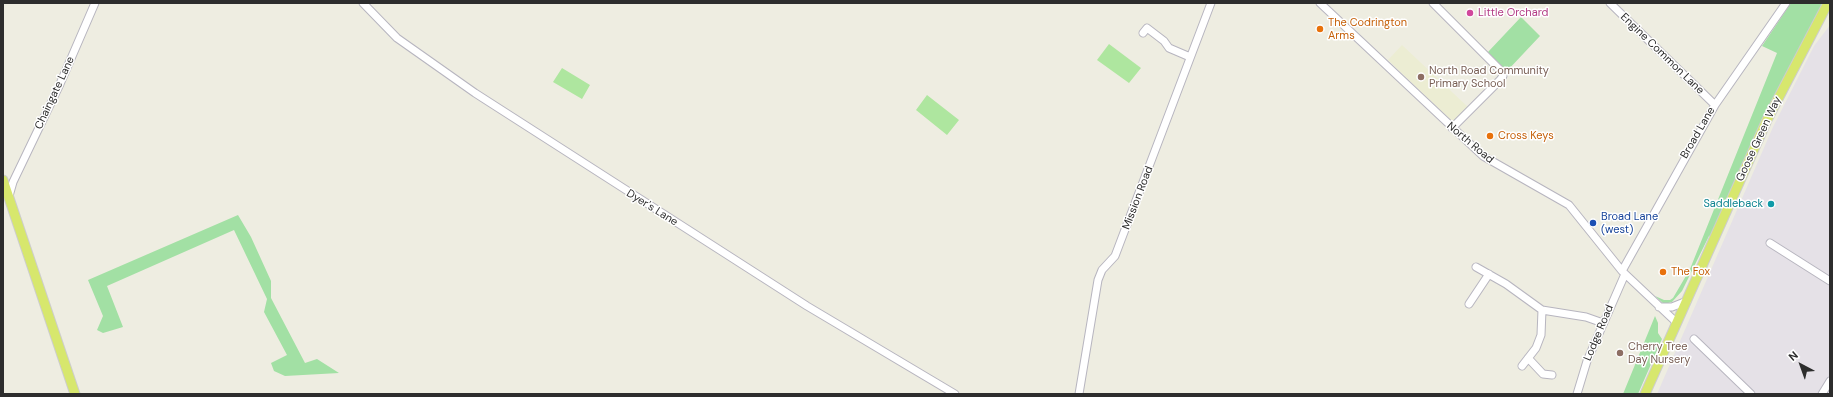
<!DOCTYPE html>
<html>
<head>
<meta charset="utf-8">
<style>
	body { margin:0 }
	#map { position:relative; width:1833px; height:397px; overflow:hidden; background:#eeede1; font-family:"DM Sans",sans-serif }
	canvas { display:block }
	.frame { position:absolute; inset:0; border:4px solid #2d2d2d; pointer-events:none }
	.north { position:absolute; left:1781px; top:345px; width:40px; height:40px; -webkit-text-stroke:3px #fff; paint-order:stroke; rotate:319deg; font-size:11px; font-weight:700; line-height:16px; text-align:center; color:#2d2d2d }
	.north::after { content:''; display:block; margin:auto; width:14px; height:18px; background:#2d2d2d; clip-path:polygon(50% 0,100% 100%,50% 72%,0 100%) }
</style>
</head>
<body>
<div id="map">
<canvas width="1833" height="397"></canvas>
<div class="frame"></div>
<div class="north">N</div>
</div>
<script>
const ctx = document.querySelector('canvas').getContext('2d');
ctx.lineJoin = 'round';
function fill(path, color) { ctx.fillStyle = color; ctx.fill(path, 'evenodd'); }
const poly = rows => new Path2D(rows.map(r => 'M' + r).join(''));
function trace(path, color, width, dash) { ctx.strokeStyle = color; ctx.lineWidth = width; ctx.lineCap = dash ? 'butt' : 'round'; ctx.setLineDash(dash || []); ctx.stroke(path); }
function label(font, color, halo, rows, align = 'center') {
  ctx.font = font + ' "DM Sans",sans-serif'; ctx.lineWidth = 3; ctx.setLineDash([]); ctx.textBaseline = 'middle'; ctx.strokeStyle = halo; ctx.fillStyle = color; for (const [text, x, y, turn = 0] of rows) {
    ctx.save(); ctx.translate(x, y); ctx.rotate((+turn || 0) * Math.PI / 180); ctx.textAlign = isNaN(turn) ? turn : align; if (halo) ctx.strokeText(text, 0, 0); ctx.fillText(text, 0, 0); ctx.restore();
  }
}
const industrial = poly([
	[1830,25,1830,394,1657,394,1773,127,1814,46]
]);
const education = poly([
	[1402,45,1469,108,1454,123,1388,60]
]);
const green = poly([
	[1791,3,1824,3,1768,108,1712,235,1709,236,1682,291,1672,302,1664,304,1655,296,1664,300,1670,300,1673,298,1690,269,1777,53,1762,46],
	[1521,17,1540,36,1507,71,1488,52],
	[238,215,251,237,271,281,271,298,305,363,317,359,339,373,285,376,274,371,271,363,287,355,264,312,267,299,234,230,107,286,123,327,103,333,97,330,103,316,88,280],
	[1655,316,1658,323,1658,333,1662,339,1638,394,1623,394]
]);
const pitch = poly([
	[1109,44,1141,68,1129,83,1097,60],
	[562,68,590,85,582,99,553,82],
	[927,95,959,120,947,135,916,110]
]);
const minor = poly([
	[363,3,397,38,475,93,807,306,955,394],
	[1320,3,1483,156,1569,205,1622,271,1676,322],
	[1433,3,1502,72,1503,76,1500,80,1452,128],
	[1610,3,1715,105],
	[1143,33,1147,28,1164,41,1169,48,1190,57],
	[9,196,13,182,60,84,95,3],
	[1770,243,1830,281],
	[1476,267,1506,284,1542,310,1586,317,1603,323],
	[1622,271,1715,105,1786,3],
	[1469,304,1489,274],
	[1659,307,1672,307,1687,301],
	[1694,339,1751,394],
	[1528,358,1543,374,1552,375],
	[1522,366,1536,348,1541,335,1542,310],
	[1079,394,1098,280,1102,270,1115,256,1211,3],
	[1577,394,1587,361,1625,274],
	[1822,394,1830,381]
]);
const major = poly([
	[3,180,75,394],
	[1645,394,1767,120,1828,3]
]);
const markers = [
	[1470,13,4,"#d1479c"],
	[1320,29,4,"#e8710a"],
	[1421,77,4,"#8d6e63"],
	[1490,136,4,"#e8710a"],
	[1771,204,4,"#0f9aa8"],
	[1593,223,4,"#1a4fb4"],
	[1663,272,4,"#e8710a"],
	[1620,353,4,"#8d6e63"]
];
const hotelNames = [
	["Little Orchard",1478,13]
];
const foodNames = [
	["The Codrington",1328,23],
	["Arms",1328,36],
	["Cross Keys",1498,136],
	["The Fox",1671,272]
];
const streetNames = [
	["Engine Common Lane",1662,54,44],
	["Chaingate Lane",55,93,-65],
	["Broad Lane",1698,133,-60],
	["Goose Green Way",1759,139,-65],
	["North Road",1470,143,40],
	["Mission Road",1138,198,-69],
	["Dyer's Lane",652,208,32],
	["Lodge Road",1599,333,-67]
];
const educationNames = [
	["North Road Community",1429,71],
	["Primary School",1429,84],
	["Cherry Tree",1628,347],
	["Day Nursery",1628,360]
];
const cultureNames = [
	["Saddleback",1763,204]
];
const transitNames = [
	["Broad Lane",1601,217],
	["(west)",1601,230]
];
fill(industrial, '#e5e1e7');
fill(education, '#ecedd3');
fill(green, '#a2e0a4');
fill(pitch, '#aee69f');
trace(minor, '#b7b5bf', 9);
trace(major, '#cdcdcd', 11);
trace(minor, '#fff', 7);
trace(major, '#d7e76d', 9);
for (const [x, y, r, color] of markers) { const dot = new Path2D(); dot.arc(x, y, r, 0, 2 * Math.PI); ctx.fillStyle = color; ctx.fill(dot); trace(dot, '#fff', 1.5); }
label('11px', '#b23c85', '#fff', hotelNames, 'left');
label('11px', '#c56008', '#fff', foodNames, 'left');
label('11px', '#2d2d2d', '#fff', streetNames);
label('11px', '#785e54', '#fff', educationNames, 'left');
label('11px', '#0d838f', '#fff', cultureNames, 'right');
label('11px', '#164399', '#fff', transitNames, 'left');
</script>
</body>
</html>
